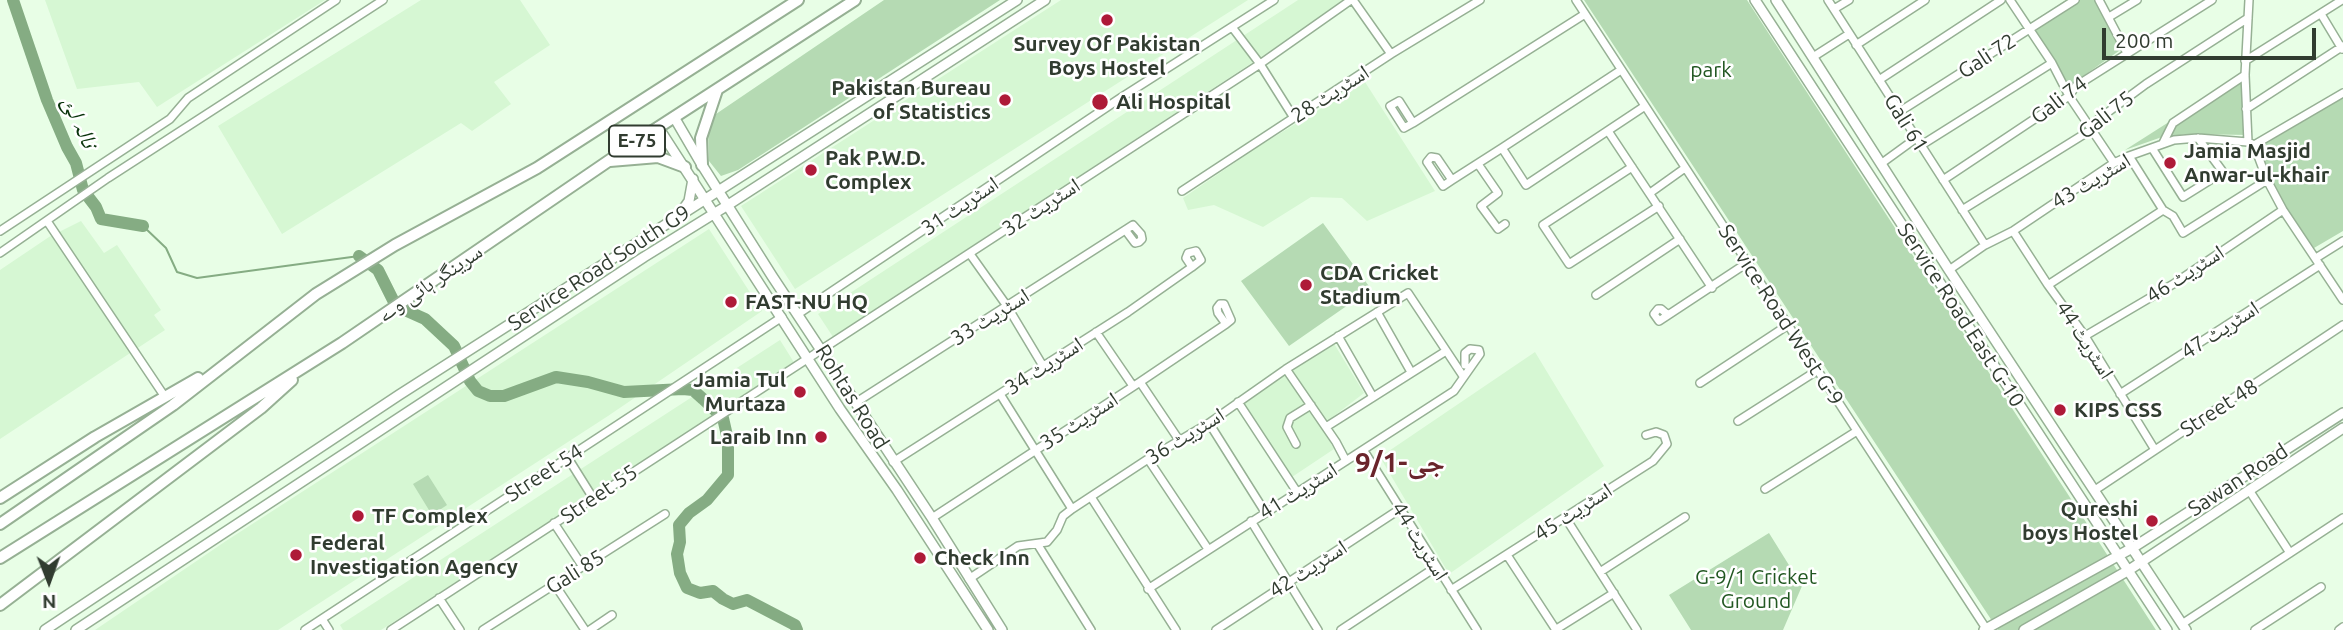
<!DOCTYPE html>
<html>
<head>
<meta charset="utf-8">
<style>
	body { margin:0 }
	#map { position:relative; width:2343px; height:630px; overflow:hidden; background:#e8fee6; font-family:Ubuntu,sans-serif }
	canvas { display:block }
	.north { position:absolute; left:14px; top:546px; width:70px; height:70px; -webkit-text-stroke:5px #fff; paint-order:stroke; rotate:179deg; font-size:19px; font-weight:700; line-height:28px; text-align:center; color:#313c30 }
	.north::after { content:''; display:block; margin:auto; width:24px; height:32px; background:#313c30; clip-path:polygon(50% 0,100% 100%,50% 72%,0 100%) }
	.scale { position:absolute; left:2102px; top:28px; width:214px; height:32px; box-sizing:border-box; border:4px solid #313c30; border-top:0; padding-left:9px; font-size:21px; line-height:24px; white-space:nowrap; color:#313c30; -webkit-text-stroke:5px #fff; paint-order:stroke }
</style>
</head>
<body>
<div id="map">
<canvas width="2343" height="630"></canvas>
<div class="north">N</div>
<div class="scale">200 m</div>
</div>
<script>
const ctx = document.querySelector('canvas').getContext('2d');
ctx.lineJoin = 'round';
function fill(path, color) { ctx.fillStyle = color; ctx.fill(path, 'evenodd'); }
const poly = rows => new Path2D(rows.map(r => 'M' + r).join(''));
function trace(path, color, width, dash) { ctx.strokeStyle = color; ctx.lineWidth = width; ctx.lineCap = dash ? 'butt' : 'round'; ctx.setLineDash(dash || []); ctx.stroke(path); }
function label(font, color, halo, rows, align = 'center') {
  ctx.font = font + ' Ubuntu,"Noto Naskh Arabic",sans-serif'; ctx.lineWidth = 5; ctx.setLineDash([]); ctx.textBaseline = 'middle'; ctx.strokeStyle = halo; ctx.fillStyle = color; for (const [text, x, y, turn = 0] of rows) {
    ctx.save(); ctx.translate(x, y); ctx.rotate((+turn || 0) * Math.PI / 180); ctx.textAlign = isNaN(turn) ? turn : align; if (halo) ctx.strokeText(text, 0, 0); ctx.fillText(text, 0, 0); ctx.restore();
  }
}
const built = poly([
	[45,0,325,0,157,107,139,82,77,89],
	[421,0,520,0,550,45,494,82,511,104,472,131,461,123,282,234,218,126],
	[1061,0,1248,0,795,289,741,206],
	[1298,0,1348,0,833,337,818,314],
	[1365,82,1435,191,1367,221,1342,198,1311,197,1263,227,1214,205,1188,210,1183,198,1259,146],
	[81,221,104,253,117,245,161,310,154,315,165,330,0,439,0,270,49,237],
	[709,229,762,311,608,416,278,630,95,630,226,541],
	[780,340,795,364,381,630,343,630,340,625],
	[1333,342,1364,393,1321,426,1334,449,1289,479,1242,402],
	[1535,352,1604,466,1449,574,1380,457]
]);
const green = poly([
	[884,0,1000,0,738,170,721,176,709,161,708,132,716,114],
	[1584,0,1747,0,2156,630,1998,630],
	[2066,0,2097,0,2126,46,2069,86,2029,24],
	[2241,76,2243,111,2248,135,2189,134,2162,137,2125,150],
	[2343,96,2343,231,2314,248,2285,207,2274,186,2259,147],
	[1323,223,1371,289,1289,346,1241,281],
	[428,475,447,505,432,515,413,484],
	[1769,533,1802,586,1783,630,1691,630,1669,595]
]);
const stream = poly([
	[143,226,166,248,177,272,197,278,359,256]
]);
const river = poly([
	[13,0,47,100,67,147,76,163,83,190,96,207,101,219,143,226],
	[359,256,378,270,396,306,425,319,454,346,470,381,478,391,490,396,504,396,556,377,588,382,624,392,683,389,693,390,703,399,723,418,728,440,728,475,707,500,689,513,679,525,680,542,677,554,680,573,687,588,700,593,713,591,723,599,733,604,747,600,795,625,797,630]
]);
const minor = poly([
	[1353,0,1391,54],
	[1576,0,1987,630],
	[1828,0,1985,245],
	[2010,0,2052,63,2069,96,2114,163],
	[2099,0,2127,53],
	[2249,0,2245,75,2248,142,2254,145,2267,180,2283,210,2343,300],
	[1834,9,1849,0],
	[2321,14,2342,49],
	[2109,17,2137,0],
	[1232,27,1260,64,1294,118],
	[1856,45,1925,0],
	[1813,57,1849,34],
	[2245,61,2342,0],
	[1879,80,2001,0],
	[2246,109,2343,46],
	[1899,112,2075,0],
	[1413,123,1399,101,1390,106,1404,128,1413,123,1585,14],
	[1608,131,1712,288],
	[2163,143,2173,123,2245,75],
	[2254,145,2343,93],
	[1920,146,2052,63],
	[1502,148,1526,185,1645,106],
	[2152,148,2183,197,2223,172,2198,138],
	[2129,156,2163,210,2173,216,2183,233,2267,180],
	[1882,163,1915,139],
	[1478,164,1498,193,1481,206,1498,229,1505,224],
	[1632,167,1543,225,1569,264,1659,206],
	[1452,180,1437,158,1431,157,1427,162,1443,186,1452,180,1502,148,1621,70],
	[1943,180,2069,96,2076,86,2212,0],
	[1182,191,1391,54,1480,0],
	[1650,193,1685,168],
	[1962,210,2086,133,2092,129,2096,121,2146,84,2248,18],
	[47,221,165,397],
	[0,231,170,119,188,98,336,0],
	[2013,231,2048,285,2085,336,2155,450],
	[0,253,108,178,383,0],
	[970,254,1007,306,1043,366],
	[2316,258,2343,241],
	[1949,270,1985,245,2013,231,2114,163,2129,156,2174,140,2198,138,2248,142],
	[2048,285,2163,210],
	[1596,295,1680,239],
	[1377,312,1411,372],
	[798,314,1122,97,1274,0],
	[1668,315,1661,309,1658,309,1654,314,1659,321,1747,263],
	[1096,332,1133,386],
	[1338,336,1373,397],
	[2085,336,2175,283,2283,210],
	[1286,369,1336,442,1346,461],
	[1140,382,1179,440],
	[1700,383,1788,325],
	[1000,394,1072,509],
	[2120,394,2320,265],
	[1238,402,1297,492],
	[855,403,1133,225,1141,234,1142,239,1139,242,1135,243,1126,231],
	[1738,421,1818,370],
	[1209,423,1265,512],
	[1326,427,1446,351],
	[1296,444,1287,427,1290,418,1311,405],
	[1364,451,1477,630],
	[568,458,593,498],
	[1148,459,1208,549],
	[893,462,1128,312,1192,267,1201,260,1196,251,1188,253,1186,258,1192,267],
	[1765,489,1857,431],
	[2095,490,2343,325],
	[2249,490,2290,553],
	[1091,497,1176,630],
	[1565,517,1637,630],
	[932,518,1140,382,1226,324,1231,320,1224,304,1220,304,1217,308,1218,313,1226,324],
	[1251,521,1318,630],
	[554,523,583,567],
	[1038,545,1091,630],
	[1507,555,1556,630],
	[1600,572,1685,517],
	[969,579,1018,546,1047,542,1057,530,1063,516,1072,509,1148,459,1209,423,1286,369,1408,293,1463,376],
	[555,585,585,630],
	[1148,589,1454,391,1480,354,1479,350,1470,349,1465,353,1465,365],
	[1451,590,1653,461,1667,444,1664,435,1656,432,1646,435],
	[439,598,460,630],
	[322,619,329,630],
	[2182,624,2343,518],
	[305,630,782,317],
	[391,630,1260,64,1351,0],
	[483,630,665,514],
	[590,630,612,615],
	[1216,630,1400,509],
	[1341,630,1436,567],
	[1555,630,1614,593],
	[2255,630,2321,587],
	[2339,630,2343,627]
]);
const major = poly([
	[1755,0,2167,630],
	[1776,0,1949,270,2186,630],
	[674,117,702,165,772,276,932,518,1002,630],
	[658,127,840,409,897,490,988,630],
	[682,211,689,201,693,179],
	[45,630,399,395,1017,0],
	[76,630,644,257,728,205,1045,0],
	[1984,630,2134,547,2343,413],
	[2024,630,2129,570,2343,428]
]);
const highway = poly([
	[610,161,658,157,685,167],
	[702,165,701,138,717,90],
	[0,498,95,437,198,378],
	[0,524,173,405,316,294,395,245,537,168,798,0],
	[0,558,342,343,648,134,855,0],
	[0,605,261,408,292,380]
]);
const markers = [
	[1107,20,7,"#ae1a38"],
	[1005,100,7,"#ae1a38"],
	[1100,102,9,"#ae1a38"],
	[2170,163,7,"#ae1a38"],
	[811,170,7,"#ae1a38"],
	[1306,285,7,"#ae1a38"],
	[731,302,7,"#ae1a38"],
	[800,392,7,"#ae1a38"],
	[2060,410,7,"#ae1a38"],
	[821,437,7,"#ae1a38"],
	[358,516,7,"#ae1a38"],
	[2152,521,7,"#ae1a38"],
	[296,555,7,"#ae1a38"],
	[920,558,7,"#ae1a38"]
];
const shields = [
	[637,141,56]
];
const shieldNames = [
	["E-75",637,141]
];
const poiNames = [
	["Survey Of Pakistan",1107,44,"center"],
	["Boys Hostel",1107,68,"center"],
	["Pakistan Bureau",991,88,"right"],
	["of Statistics",991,112,"right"],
	["Ali Hospital",1116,102],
	["Jamia Masjid",2184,151],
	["Anwar-ul-khair",2184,175],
	["Pak P.W.D.",825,158],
	["Complex",825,182],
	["CDA Cricket",1320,273],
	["Stadium",1320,297],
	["FAST-NU HQ",745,302],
	["Jamia Tul",786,380,"right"],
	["Murtaza",786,404,"right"],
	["KIPS CSS",2074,410],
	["Laraib Inn",807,437,"right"],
	["Qureshi",2138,509,"right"],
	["boys Hostel",2138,533,"right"],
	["TF Complex",372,516],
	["Federal",310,543],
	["Investigation Agency",310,567],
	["Check Inn",934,558]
];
const streetNames = [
	["Gali 72",1987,56,-33],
	["اسٹریٹ 28",1330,94,-33],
	["Gali 74",2059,100,-37],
	["Gali 75",2106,115,-38],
	["Gali 61",1906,123,58],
	["اسٹریٹ 43",2091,181,-31],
	["اسٹریٹ 31",960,206,-34],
	["اسٹریٹ 32",1041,207,-33],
	["Service Road South G9",599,268,-33],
	["اسٹریٹ 46",2185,274,-33],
	["سرینگر ہائی وے",430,283,-34],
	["Service Road West G-9",1781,315,57],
	["Service Road East G-10",1961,315,57],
	["اسٹریٹ 33",990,317,-32],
	["اسٹریٹ 47",2220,330,-33],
	["اسٹریٹ 44",2085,340,57],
	["اسٹریٹ 34",1044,366,-33],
	["Rohtas Road",852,397,58],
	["Street 48",2219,408,-33],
	["اسٹریٹ 35",1079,421,-33],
	["اسٹریٹ 36",1185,436,-32],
	["Street 54",544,473,-33],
	["Sawan Road",2238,480,-33],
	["اسٹریٹ 41",1298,491,-32],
	["Street 55",599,494,-34],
	["اسٹریٹ 45",1573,512,-33],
	["اسٹریٹ 44",1420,541,58],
	["اسٹریٹ 42",1308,569,-33],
	["Gali 85",575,572,-32]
];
const parkNames = [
	["park",1711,70],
	["G-9/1 Cricket",1756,577],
	["Ground",1756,601]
];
const waterNames = [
	["نالہ لئ",80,122,66]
];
const districtNames = [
	["جی-9/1",1400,463]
];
fill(built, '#d6f7d3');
fill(green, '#b5dab3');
trace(stream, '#85ac83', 2);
trace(river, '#85ac83', 12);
trace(minor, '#96b094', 10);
trace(major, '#96b094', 12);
trace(highway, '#96b094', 14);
trace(minor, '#fff', 7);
trace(major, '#fff', 9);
trace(highway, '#fff', 10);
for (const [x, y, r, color] of markers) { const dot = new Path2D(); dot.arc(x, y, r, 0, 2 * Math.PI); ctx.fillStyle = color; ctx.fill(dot); trace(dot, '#fff', 2.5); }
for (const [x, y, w] of shields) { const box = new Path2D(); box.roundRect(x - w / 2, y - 15.5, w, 31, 5); ctx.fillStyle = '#fff'; ctx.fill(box); trace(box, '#313c30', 2); }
label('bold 19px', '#313c30', null, shieldNames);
label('bold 21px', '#313c30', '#fff', poiNames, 'left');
label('21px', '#313c30', '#fff', streetNames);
label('21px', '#215721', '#fff', parkNames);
label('italic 23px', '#08330a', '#fff', waterNames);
label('bold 28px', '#6a242b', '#fff', districtNames);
</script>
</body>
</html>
